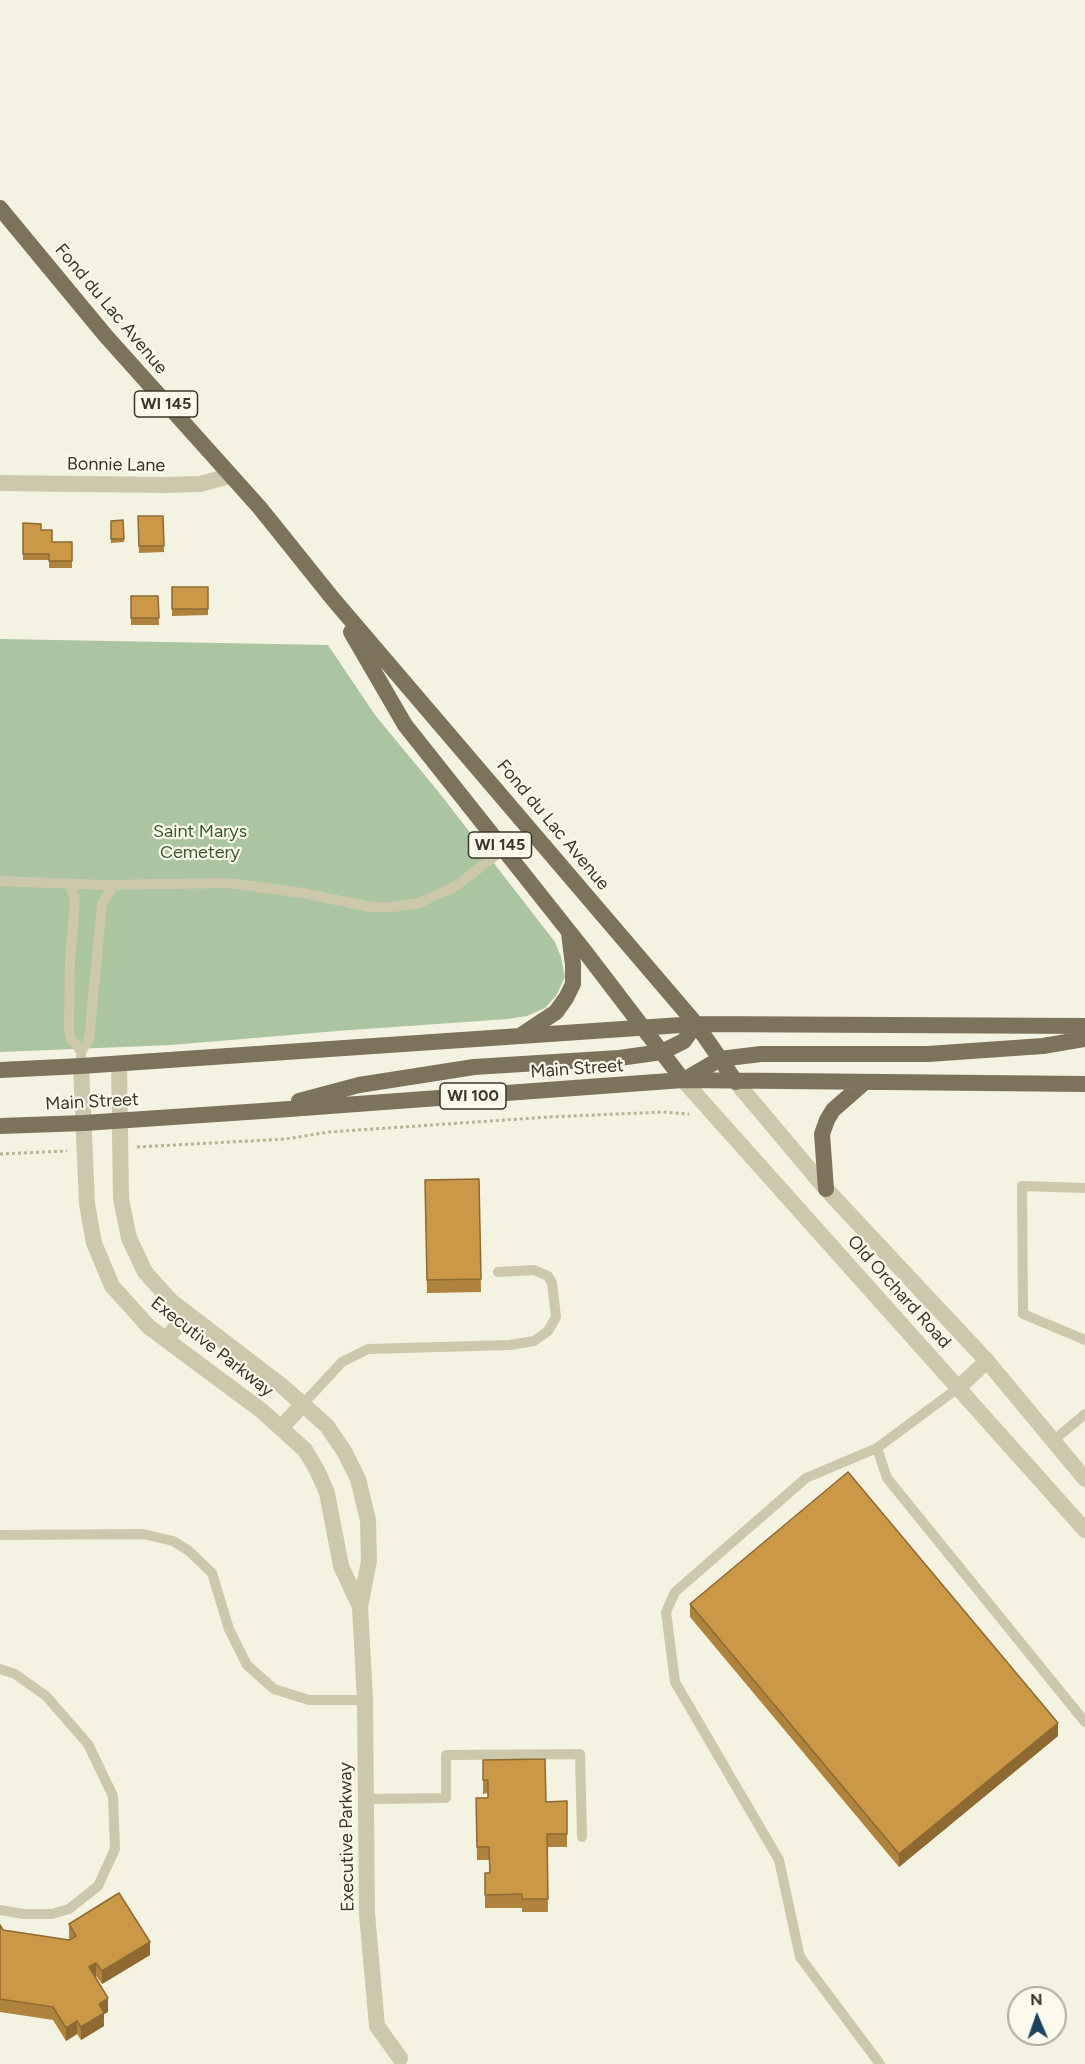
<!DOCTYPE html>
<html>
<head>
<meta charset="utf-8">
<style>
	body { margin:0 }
	#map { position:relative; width:1085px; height:2064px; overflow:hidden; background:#f4f2e0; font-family:Figtree,sans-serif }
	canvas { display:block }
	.north { position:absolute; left:1007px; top:1986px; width:60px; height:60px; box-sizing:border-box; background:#fbfaed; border:2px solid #aeac9f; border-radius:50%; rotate:358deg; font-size:16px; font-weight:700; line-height:24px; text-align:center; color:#3b362a }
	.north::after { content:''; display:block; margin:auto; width:21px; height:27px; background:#1d425f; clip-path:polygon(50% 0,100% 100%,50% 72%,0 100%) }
</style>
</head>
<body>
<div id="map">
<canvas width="1085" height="2064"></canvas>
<div class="north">N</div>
</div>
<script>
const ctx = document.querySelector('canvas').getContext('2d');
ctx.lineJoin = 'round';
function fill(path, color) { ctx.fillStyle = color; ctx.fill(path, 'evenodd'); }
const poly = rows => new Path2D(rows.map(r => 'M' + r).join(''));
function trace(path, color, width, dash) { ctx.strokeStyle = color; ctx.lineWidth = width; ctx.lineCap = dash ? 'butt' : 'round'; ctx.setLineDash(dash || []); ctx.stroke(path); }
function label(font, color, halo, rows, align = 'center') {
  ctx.font = font + ' Figtree,sans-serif'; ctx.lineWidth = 4.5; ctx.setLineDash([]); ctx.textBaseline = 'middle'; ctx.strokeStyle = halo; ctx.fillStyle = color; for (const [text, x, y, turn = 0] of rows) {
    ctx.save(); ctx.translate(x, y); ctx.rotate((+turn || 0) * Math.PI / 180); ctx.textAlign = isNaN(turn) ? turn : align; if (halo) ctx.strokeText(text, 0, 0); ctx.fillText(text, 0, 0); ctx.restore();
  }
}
const green = poly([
	[0,639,328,645,375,715,437,790,555,942,561,957,565,977,556,996,545,1008,527,1016,508,1019,337,1031,171,1045,0,1052]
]);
const path = poly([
	[137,1147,286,1139,329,1132,549,1117,663,1112,689,1114],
	[0,1154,67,1151]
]);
const service = poly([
	[0,881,103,885,228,883,302,893,371,907,393,907,419,903,456,886,504,849],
	[70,884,75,900,70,960,69,1029,71,1040,77,1045,81,1052,81,1066],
	[81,1052,89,1039,102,904,114,885],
	[1085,1188,1022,1186,1023,1314,1085,1340],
	[303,1404,342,1362,368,1349,510,1345,534,1341,548,1331,556,1317,552,1283,548,1276,534,1270,498,1272],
	[1053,1441,1085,1414],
	[877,1448,887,1478,1085,1722],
	[0,1535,143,1534,173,1541,189,1551,212,1573,229,1629,247,1665,274,1689,309,1700,365,1700],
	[0,1669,15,1674,46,1696,88,1744,113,1796,115,1849,98,1886,69,1909,52,1914,23,1914,0,1910],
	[366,1799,446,1798,446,1755,580,1754,582,1837],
	[880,2064,800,1957,779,1860,675,1682,666,1612,675,1592,806,1478,877,1448,958,1388]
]);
const minor = poly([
	[0,483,164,485,200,484,230,476],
	[119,1064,121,1199,129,1238,145,1272,171,1301,281,1385,327,1426,344,1451,358,1479,368,1520,369,1561,360,1607,365,1700,367,1914,377,2026,400,2058],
	[81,1066,87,1204,94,1243,112,1286,149,1327,262,1411,305,1450,317,1470,327,1493,341,1566,360,1607],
	[166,1340,187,1313],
	[958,1388,987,1361],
	[281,1428,303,1404]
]);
const tertiary = poly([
	[683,1080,1085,1530],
	[736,1082,826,1189,987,1361,1085,1479]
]);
const primary = poly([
	[0,208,105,335,260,508,333,599,696,1024,736,1082],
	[351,632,405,725,586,953,683,1080],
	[520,1036,556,1012,566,998,573,984,573,965,569,933],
	[0,1070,81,1066,696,1024,1085,1026],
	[684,1080,720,1059,761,1054,928,1054,1043,1046,1085,1039],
	[299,1101,359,1085,474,1067,619,1058,662,1052,684,1041,696,1024],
	[0,1126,84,1123,262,1111,683,1080,1085,1084],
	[826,1189,822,1134,827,1120,833,1110,865,1082]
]);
const wall = poly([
	[138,516,163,516,164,552,139,553],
	[123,520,124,542,111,543,111,521],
	[23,523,41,530,52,542,72,542,72,568,49,568,49,560,23,560],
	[172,587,208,587,208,615,172,616],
	[131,596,158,596,159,625,131,625],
	[479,1179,481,1292,427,1293,425,1180],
	[690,1604,1058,1736,899,1867,690,1617],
	[483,1760,546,1802,567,1801,567,1847,547,1847,548,1912,522,1912,522,1908,485,1908,485,1873,489,1873,489,1860,477,1860,476,1798,488,1798,488,1793,483,1794],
	[69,1924,150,1955,102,1984,96,1976,95,1977,108,2012,104,2014,104,2026,81,2040,77,2034,66,2041,53,2020,0,2012,0,1925,3,1930,69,1940,70,1939,69,1938]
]);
const shadedWall = poly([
	[1058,1723,1058,1736,899,1867,899,1854],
	[150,1942,150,1955,102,1984,102,1971],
	[96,1963,96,1976,89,1980,89,1967],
	[108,1998,108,2012,104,2014,104,2026,81,2040,81,2027,99,2004],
	[77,2021,77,2034,66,2041,66,2028]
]);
const building = poly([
	[138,516,163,516,164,546,139,546,138,516],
	[123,520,124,539,111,539,111,521,123,520],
	[23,523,41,524,41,530,52,530,52,542,72,542,72,561,49,561,49,554,23,554,23,523],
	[172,587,208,587,208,609,172,609,172,587],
	[131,596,158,596,159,618,131,618,131,596],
	[479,1179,481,1279,427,1280,425,1180,479,1179],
	[848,1472,1058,1723,899,1854,690,1604,848,1472],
	[545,1759,546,1802,567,1801,567,1834,547,1834,548,1899,522,1899,522,1894,485,1895,485,1873,490,1873,489,1847,477,1847,476,1798,488,1798,488,1780,483,1780,483,1760,545,1759],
	[119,1893,150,1942,102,1971,96,1963,89,1967,108,1998,99,2004,104,2013,81,2027,77,2021,66,2028,53,2007,0,1999,0,1925,3,1930,69,1940,76,1936,69,1924,119,1893]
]);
const shields = [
	[166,404,63],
	[500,845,63],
	[473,1096,66]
];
const shieldNames = [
	["WI 145",166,404],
	["WI 145",500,845],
	["WI 100",473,1096]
];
const streetNames = [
	["Fond du Lac Avenue",111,309,50],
	["Bonnie Lane",116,465,1],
	["Fond du Lac Avenue",553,825,50],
	["Main Street",577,1069,-4],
	["Main Street",92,1102,-3],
	["Old Orchard Road",899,1292,48],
	["Executive Parkway",212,1347,38],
	["Executive Parkway",347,1837,-91]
];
const parkNames = [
	["Saint Marys",200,832],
	["Cemetery",200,853]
];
fill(green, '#aac59f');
trace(path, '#b9b295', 3, [3, 3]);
trace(service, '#cdc8ab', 10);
trace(minor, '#cdc8ab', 16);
trace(tertiary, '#cdc8ab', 16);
trace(primary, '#7d735b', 16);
fill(wall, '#af833e');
fill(shadedWall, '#8e6a32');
fill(building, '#cb9848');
trace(building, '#8e6a32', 1.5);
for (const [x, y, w] of shields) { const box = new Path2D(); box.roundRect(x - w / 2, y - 13, w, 26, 4.5); ctx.fillStyle = '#fbfaed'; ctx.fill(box); trace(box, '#3b362a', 1.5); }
label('bold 16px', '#3b362a', null, shieldNames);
label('18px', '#3b362a', '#fbfaed', streetNames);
label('18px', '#395a2d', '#fbfaed', parkNames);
</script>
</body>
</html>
